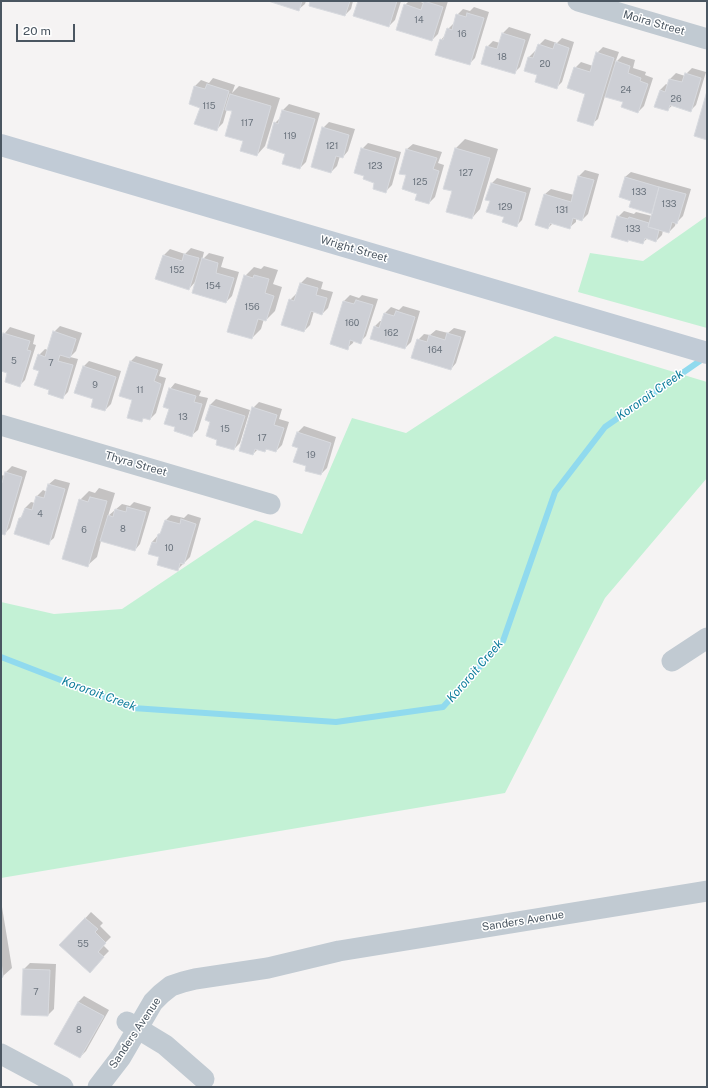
<!DOCTYPE html>
<html>
<head>
<meta charset="utf-8">
<style>
	body { margin:0 }
	#map { position:relative; width:708px; height:1088px; overflow:hidden; background:#f5f3f3; font-family:"Public Sans",sans-serif }
	canvas { display:block }
	.frame { position:absolute; inset:0; border:2px solid #4a5661; pointer-events:none }
	.scale { position:absolute; left:16px; top:24px; width:59px; height:18px; box-sizing:border-box; border:2px solid #4a5661; border-top:0; padding-left:5px; font-size:12px; line-height:14px; white-space:nowrap; color:#4a5661; -webkit-text-stroke:3px #fff; paint-order:stroke }
</style>
</head>
<body>
<div id="map">
<canvas width="708" height="1088"></canvas>
<div class="frame"></div>
<div class="scale">20 m</div>
</div>
<script>
const ctx = document.querySelector('canvas').getContext('2d');
ctx.lineJoin = 'round';
function fill(path, color) { ctx.fillStyle = color; ctx.fill(path, 'evenodd'); }
const poly = rows => new Path2D(rows.map(r => 'M' + r).join(''));
function trace(path, color, width, dash) { ctx.strokeStyle = color; ctx.lineWidth = width; ctx.lineCap = dash ? 'butt' : 'round'; ctx.setLineDash(dash || []); ctx.stroke(path); }
function label(font, color, halo, rows, align = 'center') {
  ctx.font = font + ' "Public Sans",sans-serif'; ctx.lineWidth = 3; ctx.setLineDash([]); ctx.textBaseline = 'middle'; ctx.strokeStyle = halo; ctx.fillStyle = color; for (const [text, x, y, turn = 0] of rows) {
    ctx.save(); ctx.translate(x, y); ctx.rotate((+turn || 0) * Math.PI / 180); ctx.textAlign = isNaN(turn) ? turn : align; if (halo) ctx.strokeText(text, 0, 0); ctx.fillText(text, 0, 0); ctx.restore();
  }
}
const green = poly([
	[707,216,707,328,578,292,590,253,643,261],
	[555,336,707,382,707,478,605,598,505,793,1,878,1,602,54,614,122,609,255,520,302,534,352,418,406,433]
]);
const shadow = poly([
	[272,1,306,1,305,4,299,9],
	[312,1,353,1,351,9,345,15],
	[359,1,401,1,395,20,389,26],
	[409,1,417,1,424,3,425,1,448,1,438,34,432,40,405,5],
	[474,7,489,12,475,58,469,64,441,40,446,34,448,29,454,23,457,15,463,9,470,11],
	[509,27,531,34,520,67,514,73,487,47,493,41,500,43,503,33],
	[562,38,574,42,562,82,556,88,539,74,525,70,529,57,535,51,537,52,539,45,545,39,557,43],
	[603,47,619,52,615,63,622,56,635,60,633,68,646,72,645,75,653,78,644,106,638,112,624,101,605,96,598,119,592,124,587,93,575,68,581,62,593,66,597,53],
	[692,68,706,72,696,105,690,111,673,105,667,110,660,90,666,84,668,85,670,79,676,73,685,76,686,74],
	[213,78,235,85,232,93,239,86,280,98,265,146,257,155,245,140,233,111,227,109,223,123,217,129,201,107,190,104,195,86,201,80,209,83],
	[289,104,320,113,306,162,300,168,286,153,275,123,281,117,283,110],
	[329,122,355,129,348,151,343,157,340,156,337,166,331,172,323,128],
	[465,139,498,149,480,209,472,218,453,191,456,148],
	[368,143,401,152,392,185,386,191,365,175,362,149],
	[413,144,442,152,438,163,444,165,435,197,429,203,418,193,407,175,407,149],
	[585,170,599,174,588,214,582,220,576,218,576,222,570,227,553,223,548,228,545,194,551,189,574,195,579,176],
	[631,172,691,189,683,216,677,222,676,222,675,226,669,232,663,230,662,235,656,241,648,238,642,243,618,217,624,211,634,214,636,212,652,216,653,213,632,201,625,177],
	[497,178,531,188,522,220,516,226,491,201,491,184],
	[191,248,204,252,202,260,209,253,224,257,221,267,239,272,232,296,226,302,196,281,189,289,164,255,170,249,185,254],
	[264,266,278,270,273,284,282,287,275,311,266,320,264,319,261,329,252,338,245,276,254,267,261,269],
	[307,277,323,282,321,289,333,292,328,308,322,314,314,311,310,325,304,331,290,300,296,294,298,294,301,283],
	[350,295,359,298,362,295,378,299,366,336,360,342,354,340,353,343,347,348,331,344,344,301],
	[403,306,420,311,411,342,405,348,375,326,380,321,382,321,385,313,391,307,399,310],
	[60,326,82,333,76,351,70,357,78,359,68,392,63,397,50,389,40,370,39,355,45,349,48,350,54,332],
	[10,327,35,335,33,344,36,345,25,380,20,385,9,372,1,370,1,338],
	[454,328,466,331,456,363,451,369,418,340,424,334,430,335,436,330,448,333],
	[136,356,163,364,159,376,166,378,156,413,150,419,145,417,141,421,134,400,130,362],
	[89,361,121,371,111,404,105,410,94,398,83,367],
	[175,383,201,391,199,396,208,398,198,430,192,435,177,426,170,409,170,389],
	[216,399,250,410,240,443,234,449,219,439,212,421,210,405],
	[259,402,282,409,279,419,289,422,282,445,276,451,268,448,265,451,258,449,253,454,253,408],
	[304,426,336,437,327,468,321,474,308,465,299,447,298,432],
	[12,466,27,471,10,528,4,534,1,533,1,475,5,476,6,472],
	[55,479,70,483,54,538,48,543,20,518,24,514,25,508,31,502,35,503,37,496,43,490,47,492,49,484],
	[99,488,115,493,108,516,122,504,130,506,134,502,151,507,140,544,135,550,101,541,97,557,88,565,80,500,89,491,95,493],
	[188,514,201,518,190,557,177,570,161,557,152,542,162,531,165,521,171,515,184,518],
	[1,907,2,907,12,968,3,976,1,977],
	[91,912,103,923,100,926,111,937,103,945,109,951,95,965,61,945],
	[30,963,56,964,54,1009,48,1015,24,969],
	[84,996,109,1010,86,1051,80,1057,78,1002]
]);
const stream = poly([
	[1,657,133,708,336,722,443,707,503,641,555,492,605,427,704,358]
]);
const building = poly([
	[268,1,302,1,299,11,268,1],
	[310,1,350,1,345,16,309,6,310,1],
	[358,1,397,1,389,27,353,16,358,1],
	[424,1,443,7,432,41,396,30,404,4,421,10,424,1],
	[467,13,484,18,470,65,435,55,440,39,443,40,447,28,452,30,456,14,466,17,467,13],
	[502,33,525,40,515,74,481,64,486,46,497,49,502,33],
	[555,43,569,48,557,89,535,82,537,75,524,71,528,57,533,58,538,44,553,49,555,43],
	[596,52,614,58,593,126,577,121,585,94,567,88,574,67,590,72,596,52],
	[616,61,630,66,628,73,641,78,640,81,648,84,638,113,621,107,623,102,605,97,616,61],
	[685,73,701,78,691,112,670,105,668,111,654,107,660,90,665,92,669,79,682,82,685,73],
	[207,84,229,91,217,131,194,124,200,108,189,104,194,86,205,89,207,84],
	[707,91,707,140,694,136,707,91],
	[230,94,271,106,257,156,240,151,243,141,225,136,232,111,225,110,230,94],
	[282,110,315,119,300,169,282,164,285,154,267,148,274,122,278,124,282,110],
	[322,127,349,135,343,158,336,156,331,173,311,167,322,127],
	[361,148,396,158,386,193,373,189,374,183,363,179,364,176,354,173,361,148],
	[455,148,490,158,472,219,446,212,452,191,443,189,455,148],
	[406,149,437,158,433,169,439,171,429,204,415,200,417,194,402,189,406,175,399,174,406,149],
	[578,176,594,180,582,221,573,218,570,229,550,223,548,229,535,225,544,194,571,202,578,176],
	[625,177,659,187,652,214,629,207,631,201,619,197,625,177],
	[491,183,526,193,517,227,502,222,504,217,486,212,490,201,485,200,491,183],
	[659,187,686,194,677,224,672,222,669,233,648,227,659,187],
	[617,216,628,219,629,217,649,223,648,227,659,230,656,242,645,238,643,244,628,240,628,242,611,237,617,216],
	[184,254,199,258,189,290,155,279,163,255,182,261,184,254],
	[202,258,218,263,216,273,234,278,226,303,192,293,202,258],
	[244,275,253,278,254,275,269,279,265,293,274,296,266,321,258,319,252,339,227,332,244,275],
	[300,283,318,288,316,295,327,298,322,315,311,311,304,332,281,325,289,299,294,301,300,283],
	[356,300,373,305,361,344,350,340,348,350,330,344,343,301,354,304,356,300],
	[396,311,415,317,405,349,370,339,374,326,379,328,384,313,394,316,396,311],
	[53,331,76,339,70,358,60,355,58,361,73,365,63,399,48,394,49,390,34,385,39,371,33,369,38,354,45,357,53,331],
	[3,333,30,341,27,350,31,351,20,387,5,382,7,373,1,371,1,340,3,333],
	[447,333,461,337,451,370,411,358,417,339,427,342,429,335,445,340,447,333],
	[130,361,158,370,154,381,161,384,150,420,143,418,142,422,127,418,132,400,119,396,130,361],
	[83,366,116,377,105,411,91,407,93,399,74,393,83,366],
	[169,388,196,396,194,402,202,404,192,437,174,431,175,427,164,424,169,409,163,407,169,388],
	[210,405,245,416,234,450,216,445,217,440,206,436,210,422,205,420,210,405],
	[252,407,277,415,274,425,284,428,276,452,266,449,265,452,255,449,253,455,239,451,252,407],
	[297,432,331,443,321,475,305,471,306,466,293,462,298,448,292,446,297,432],
	[5,472,22,477,5,535,1,534,1,482,2,483,5,472],
	[48,484,65,489,49,545,14,534,19,518,21,518,25,508,32,510,36,496,44,498,48,484],
	[90,497,107,501,88,567,62,559,79,499,88,502,90,497],
	[127,507,146,512,135,551,100,541,108,515,113,517,115,509,126,512,127,507],
	[181,519,196,524,184,564,180,563,178,571,157,565,159,557,148,554,152,542,156,543,158,534,160,534,165,520,180,524,181,519],
	[85,918,98,929,95,932,106,943,98,952,104,957,90,973,59,945,85,918],
	[1,962,3,977,1,978,1,962],
	[23,969,50,970,48,1016,21,1015,23,969],
	[78,1002,104,1016,80,1058,54,1044,78,1002]
]);
const street = poly([
	[578,1,707,39],
	[1,425,270,504],
	[672,661,707,638],
	[127,1022,165,1045,204,1079],
	[1,1054,63,1087],
	[98,1087,121,1057,153,1002,161,994,171,986,183,982,195,979,268,968,339,951,707,891]
]);
const secondary = poly([
	[1,145,707,353]
]);
const numberNames = [
	["14",419,20],
	["16",462,34],
	["18",502,57],
	["20",545,64],
	["24",626,90],
	["26",676,99],
	["115",209,106],
	["117",247,123],
	["119",290,136],
	["121",332,146],
	["123",375,166],
	["127",466,173],
	["125",420,182],
	["133",639,192],
	["133",669,204],
	["129",505,207],
	["131",562,210],
	["133",633,229],
	["152",177,270],
	["154",213,286],
	["156",252,307],
	["160",352,323],
	["162",391,333],
	["164",435,350],
	["5",14,361],
	["7",51,363],
	["9",95,385],
	["11",140,390],
	["13",183,417],
	["15",225,429],
	["17",262,438],
	["19",311,455],
	["4",40,514],
	["8",123,529],
	["6",84,530],
	["10",169,548],
	["55",83,944],
	["7",36,992],
	["8",79,1030]
];
const streetNames = [
	["Moira Street",654,23,16],
	["Wright Street",354,249,16],
	["Thyra Street",136,464,16],
	["Sanders Avenue",523,921,-9],
	["Sanders Avenue",135,1033,-56]
];
const waterNames = [
	["Kororoit Creek",650,395,-35],
	["Kororoit Creek",475,671,-49],
	["Kororoit Creek",99,694,20]
];
fill(green, '#c3f1d5');
fill(shadow, '#0003');
trace(stream, '#90daee', 6);
fill(building, '#cdcfd5');
trace(building, '#d7d9de', 1);
trace(street, '#c1cad2', 21);
trace(secondary, '#c1cbd6', 22);
label('9px', '#6b747e', null, numberNames);
label('11px', '#4a5661', '#fff', streetNames);
label('italic 12px', '#0c7c9b', '#fff', waterNames);
</script>
</body>
</html>
